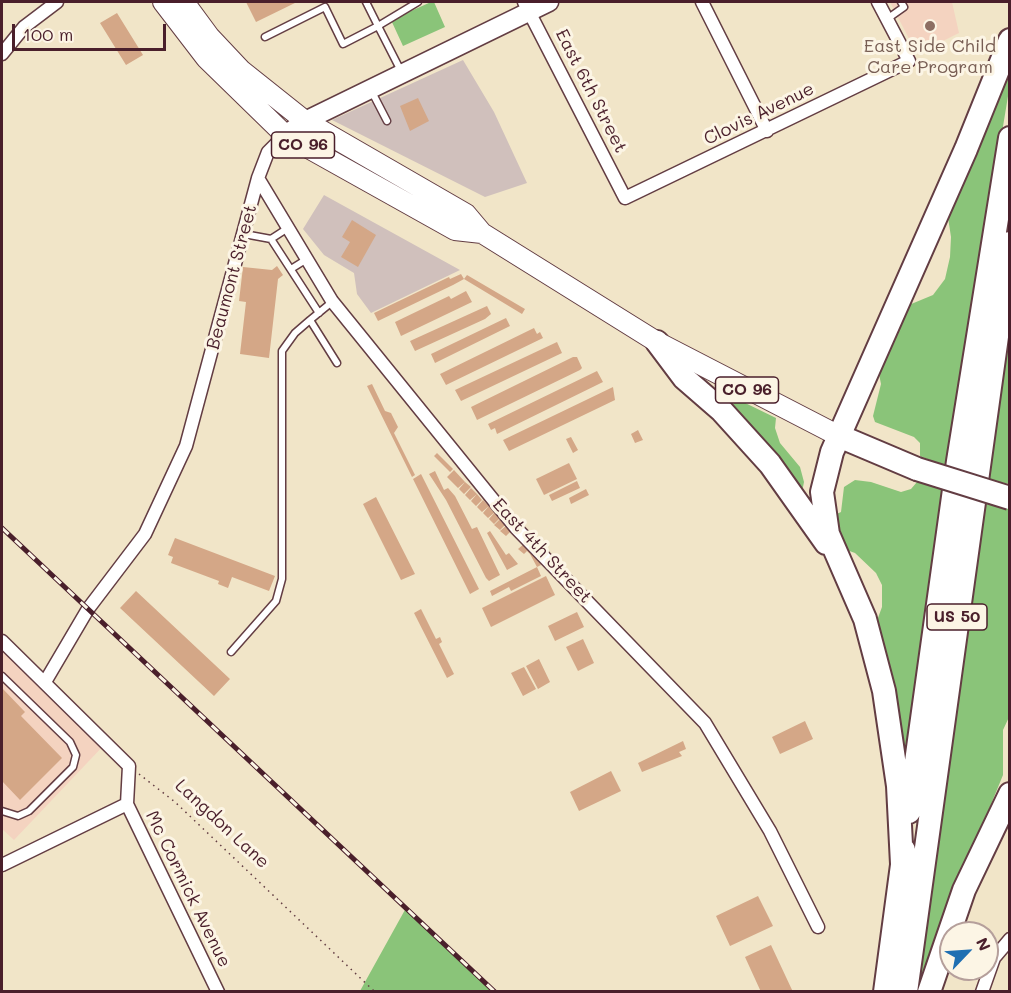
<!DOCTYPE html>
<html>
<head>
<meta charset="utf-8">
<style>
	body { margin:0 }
	#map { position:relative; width:1011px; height:993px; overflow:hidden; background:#f1e5c8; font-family:Mali,sans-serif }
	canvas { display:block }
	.frame { position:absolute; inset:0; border:3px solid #4a1f2b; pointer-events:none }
	.north { position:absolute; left:939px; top:921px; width:60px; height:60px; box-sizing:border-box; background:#fcf5e5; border:2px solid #b59f9b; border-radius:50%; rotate:65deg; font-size:16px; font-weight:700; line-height:24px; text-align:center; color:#4a1f2b }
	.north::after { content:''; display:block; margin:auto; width:21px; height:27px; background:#1f6fb2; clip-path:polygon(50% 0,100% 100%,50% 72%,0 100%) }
	.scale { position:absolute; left:12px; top:24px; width:154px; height:27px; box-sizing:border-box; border:3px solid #4a1f2b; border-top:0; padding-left:8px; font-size:18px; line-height:21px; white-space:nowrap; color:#4a1f2b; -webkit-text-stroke:4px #fcf5e5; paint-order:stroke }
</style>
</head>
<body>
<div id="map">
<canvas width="1011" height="993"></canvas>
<div class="frame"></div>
<div class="north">N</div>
<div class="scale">100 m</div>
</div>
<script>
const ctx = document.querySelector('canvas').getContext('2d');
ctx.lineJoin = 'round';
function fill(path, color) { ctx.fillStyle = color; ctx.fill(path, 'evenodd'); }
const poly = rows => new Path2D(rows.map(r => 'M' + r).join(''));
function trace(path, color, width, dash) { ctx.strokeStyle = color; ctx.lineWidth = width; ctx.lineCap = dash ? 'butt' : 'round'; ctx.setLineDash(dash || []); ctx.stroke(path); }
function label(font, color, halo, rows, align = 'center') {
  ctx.font = font + ' Mali,sans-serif'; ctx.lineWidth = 6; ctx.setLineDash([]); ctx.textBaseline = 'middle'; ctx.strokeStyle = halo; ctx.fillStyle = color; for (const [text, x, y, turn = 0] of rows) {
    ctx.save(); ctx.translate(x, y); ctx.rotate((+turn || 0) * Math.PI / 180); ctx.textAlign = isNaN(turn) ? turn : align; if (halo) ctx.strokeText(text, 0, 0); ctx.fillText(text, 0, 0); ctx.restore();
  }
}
const built = poly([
	[890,2,952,2,959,33,917,54],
	[2,641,106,743,14,840,2,829]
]);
const industrial = poly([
	[463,60,494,112,527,183,485,197,332,120],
	[324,195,460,270,371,313,357,294,354,273,324,255,303,229]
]);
const green = poly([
	[431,2,434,2,445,27,403,46,391,20],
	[1009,70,1009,90,947,467,920,456,920,443,914,437,875,422,873,416,881,384,878,369,904,307,933,295,945,279,950,257,951,237,947,211],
	[1009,335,1009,484,987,479],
	[737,399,776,418,775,428,780,443,800,467,804,482,801,497,728,411],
	[855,480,871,482,901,492,911,489,917,482,944,489,904,793,875,626,882,607,882,585,876,573,855,553,841,548,830,517,841,512,844,487],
	[984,502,1009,508,1010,715,1003,730,1003,775,953,897,924,991,917,992],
	[406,908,495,991,360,991]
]);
const building = poly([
	[246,2,297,2,256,22],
	[117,13,143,55,126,65,100,23],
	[418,98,429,121,410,131,400,106],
	[352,220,376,235,358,267,341,257,350,242,342,237],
	[277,266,283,275,278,279,269,358,240,354,246,302,239,301,243,267,272,270],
	[461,274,464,279,453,285,378,321,374,313,449,277,450,279],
	[467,275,525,309,522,314,464,279],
	[466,291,472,302,401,336,395,322,449,296,451,299],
	[487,306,491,314,485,319,415,351,410,341],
	[506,318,510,326,435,363,431,354],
	[534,328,537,334,540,332,543,338,446,385,440,374],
	[557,342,562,353,461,401,455,390],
	[573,357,577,357,582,368,580,370,477,420,471,407],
	[597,371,603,382,497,434,495,428,491,430,488,424],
	[372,384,385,411,391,413,398,427,394,433,415,475,412,477,367,386],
	[613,387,615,400,509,451,503,440],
	[638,430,643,440,635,443,631,434],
	[571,437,578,450,573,453,566,439],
	[437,453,453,469,450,472,434,456],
	[569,463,577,479,544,495,536,479],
	[454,470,465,482,458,488,447,477],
	[435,471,444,490,448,488,455,496,472,529,477,527,500,575,489,581,486,578,446,500,429,474],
	[421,474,479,589,470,594,413,479],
	[577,481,580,488,552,501,549,495],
	[465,482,471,487,464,494,459,489],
	[471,488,477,494,470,500,465,495],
	[586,489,589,495,571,504,569,498],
	[477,494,482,500,476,506,471,501],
	[376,497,415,574,401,580,363,504],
	[483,500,489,506,482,512,477,507],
	[489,506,495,512,488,518,483,513],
	[495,512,500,518,494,524,489,519],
	[501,518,506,524,500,530,494,525],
	[507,525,512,530,506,536,500,531],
	[490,531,506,555,509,553,518,564,507,570,487,533],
	[175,538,275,576,269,591,232,577,228,588,218,584,219,581,171,563,173,557,168,555],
	[525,543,533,551,530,554,527,551,524,554,518,549],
	[534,552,541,565,537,567,541,576,511,591,509,587,492,596,490,591,537,567,530,554],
	[546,576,555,595,491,627,482,608],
	[136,591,230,679,214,696,120,608],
	[421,609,436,639,440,637,442,642,439,644,454,674,447,678,414,613],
	[577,612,584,627,555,641,548,626],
	[583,639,594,663,578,671,566,647],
	[539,659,550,682,538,689,526,666],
	[524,667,536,689,523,696,511,673],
	[2,688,25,712,21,716,62,758,20,800,2,781],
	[805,721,813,739,780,754,772,737],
	[683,741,686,749,679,752,682,756,642,772,638,763],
	[611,771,621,791,579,811,570,792],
	[758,896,773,926,730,946,716,916],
	[771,945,793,992,761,992,745,957]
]);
const path = poly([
	[139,774,175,802,375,992]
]);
const lane = poly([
	[366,2,378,26,418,2],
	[887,19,904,7,901,2],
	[265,37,325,7,343,44,378,26,402,73],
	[372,92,387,121],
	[244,234,271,239,319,313],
	[271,239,288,228],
	[291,269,307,259],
	[332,302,310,320,337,363],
	[231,652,276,601,282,579,282,351,295,333,310,320],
	[2,676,70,742,76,755,73,767,29,811,18,816,2,811]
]);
const street = poly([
	[524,2,625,198,909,61,878,2],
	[702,2,767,131],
	[2,54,24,27,57,2],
	[258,178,332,301,516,528,705,723,770,831,818,927],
	[2,641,129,766,127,804,218,992],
	[45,682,88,609,145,534,186,446,258,178,268,152,285,135],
	[2,865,127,804],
	[982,992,994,958,1010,939]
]);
const secondary = poly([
	[285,135,305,121,549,2]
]);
const primary = poly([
	[163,2,206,58,285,135,455,230,482,233],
	[184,2,209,36,241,70,305,121,466,214,482,233,657,342,839,436]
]);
const highway = poly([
	[657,342,684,378,722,411,770,464,826,543],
	[839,436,917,469],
	[909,812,958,461,1010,138],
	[902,864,898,786,884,691,865,619,828,534,822,492,832,452,966,149,1010,40],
	[885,992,904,850],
	[906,992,1010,243],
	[929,992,964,890,1010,794]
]);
const rail = poly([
	[2,528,495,992]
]);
const highwayBridge = poly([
	[917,469,1010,498]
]);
const markers = [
	[930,26,6,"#8d6e63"]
];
const shields = [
	[303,145,63],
	[747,390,63],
	[957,617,60]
];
const shieldNames = [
	["CO 96",303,145],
	["CO 96",747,390],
	["US 50",957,617]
];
const educationNames = [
	["East Side Child",930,46],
	["Care Program",930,67]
];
const streetNames = [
	["East 6th Street",591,91,63],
	["Clovis Avenue",759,114,-26],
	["Beaumont Street",232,277,-75],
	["East 4th Street",542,551,47],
	["Langdon Lane",222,824,43],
	["Mc Cormick Avenue",188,889,64]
];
fill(built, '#f4d3c0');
fill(industrial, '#d0c0bc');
fill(green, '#8ac479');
fill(building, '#d4a787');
trace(lane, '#633d43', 9);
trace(street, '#633d43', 15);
trace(secondary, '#633d43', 21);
trace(primary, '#633d43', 22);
trace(highway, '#633d43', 26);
trace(path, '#633d43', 1.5, [1.5, 4.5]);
trace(lane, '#fff', 6);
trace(street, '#fff', 12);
trace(secondary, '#fff', 18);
trace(primary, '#fff', 20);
trace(highway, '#fff', 22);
trace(rail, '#4a1f2b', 5);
trace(rail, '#fcf5e5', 3, [9]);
trace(highwayBridge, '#633d43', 26, []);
trace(highwayBridge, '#fff', 22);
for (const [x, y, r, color] of markers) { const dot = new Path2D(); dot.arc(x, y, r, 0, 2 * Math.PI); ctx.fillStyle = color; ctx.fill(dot); trace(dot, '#fcf5e5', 2); }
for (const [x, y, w] of shields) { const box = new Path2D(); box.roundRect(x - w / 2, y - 13, w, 26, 4.5); ctx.fillStyle = '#fcf5e5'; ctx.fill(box); trace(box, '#4a1f2b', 1.5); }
label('bold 16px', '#4a1f2b', null, shieldNames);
label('18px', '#785e54', '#fcf5e5', educationNames);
label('18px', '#4a1f2b', '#fcf5e5', streetNames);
</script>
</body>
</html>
